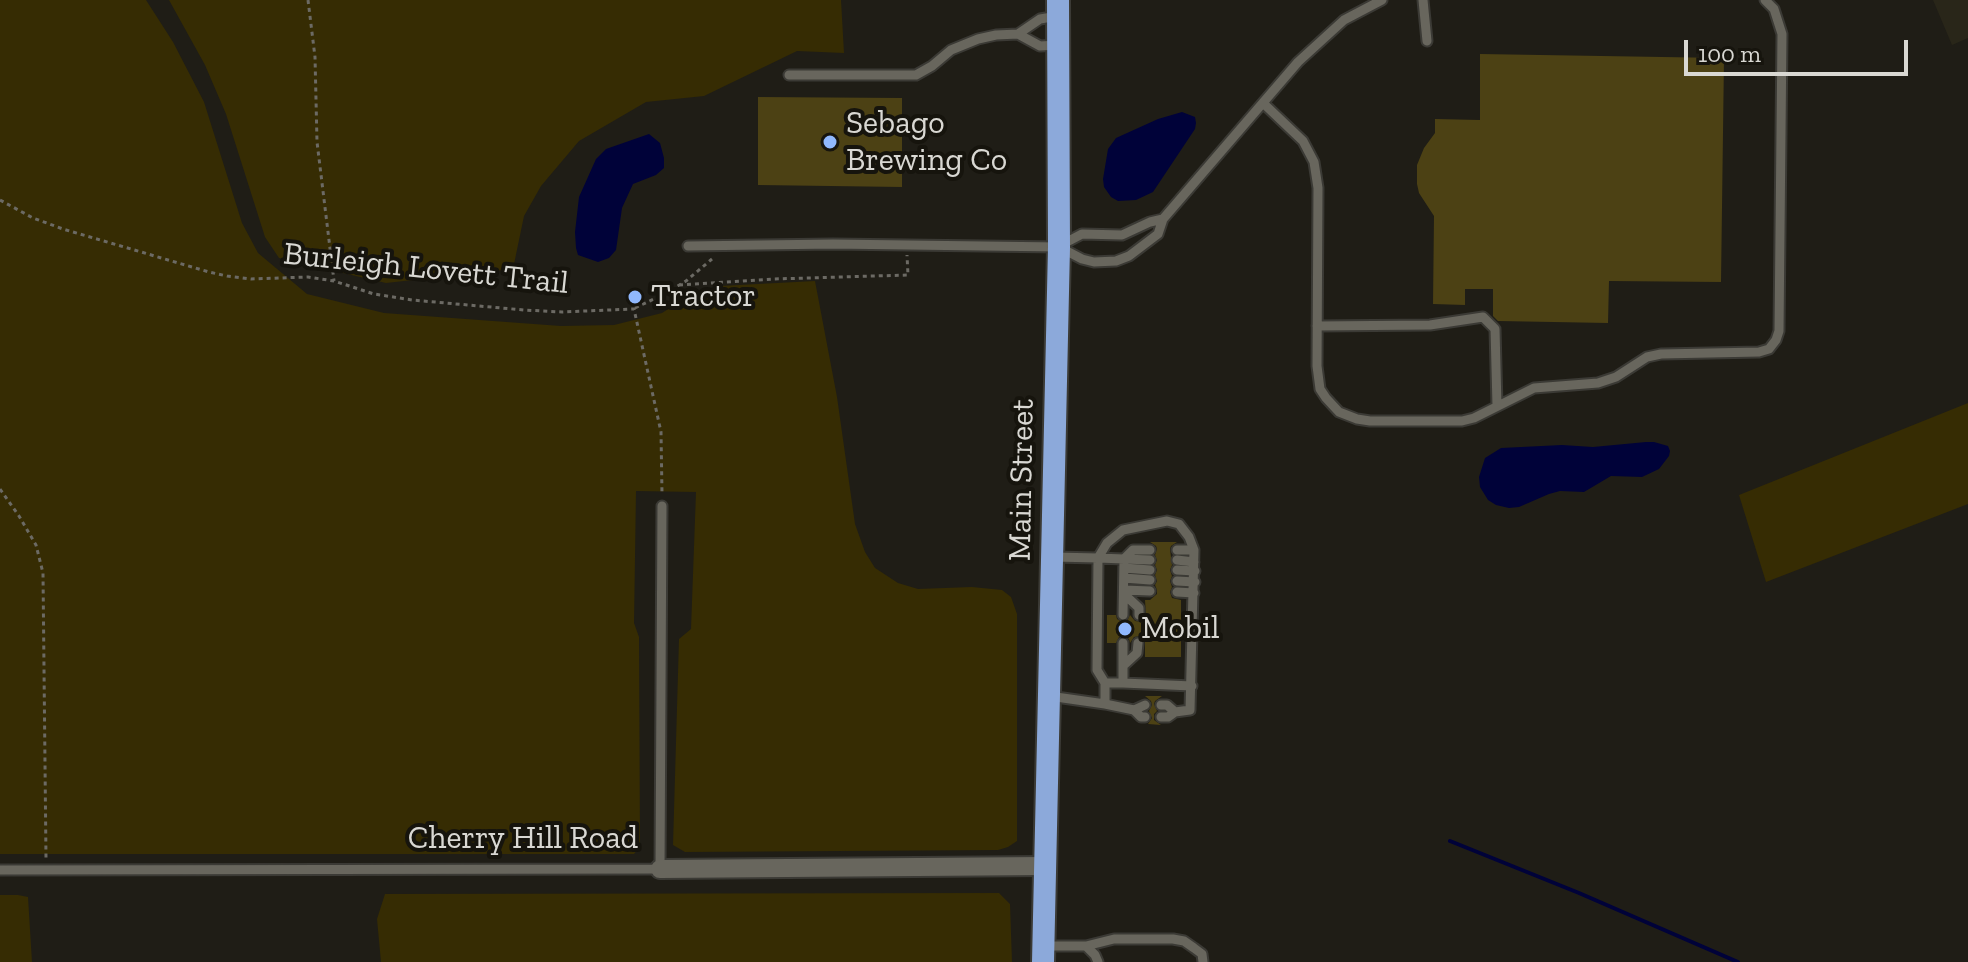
<!DOCTYPE html>
<html>
<head>
<meta charset="utf-8">
<style>
	body { margin:0 }
	#map { position:relative; width:1968px; height:962px; overflow:hidden; background:#1f1d16; font-family:"Zilla Slab",serif }
	canvas { display:block }
	.scale { position:absolute; left:1684px; top:40px; width:224px; height:36px; box-sizing:border-box; border:4px solid #d9d8d3; border-top:0; padding-left:10px; font-size:24px; line-height:28px; white-space:nowrap; color:#d9d8d3; -webkit-text-stroke:6px #16140d; paint-order:stroke }
</style>
</head>
<body>
<div id="map">
<canvas width="1968" height="962"></canvas>
<div class="scale">100 m</div>
</div>
<script>
const ctx = document.querySelector('canvas').getContext('2d');
ctx.lineJoin = 'round';
function fill(path, color) { ctx.fillStyle = color; ctx.fill(path, 'evenodd'); }
const poly = rows => new Path2D(rows.map(r => 'M' + r).join(''));
function trace(path, color, width, dash) { ctx.strokeStyle = color; ctx.lineWidth = width; ctx.lineCap = dash ? 'butt' : 'round'; ctx.setLineDash(dash || []); ctx.stroke(path); }
function label(font, color, halo, rows, align = 'center') {
  ctx.font = font + ' "Zilla Slab",serif'; ctx.lineWidth = 8; ctx.setLineDash([]); ctx.textBaseline = 'middle'; ctx.strokeStyle = halo; ctx.fillStyle = color; for (const [text, x, y, turn = 0] of rows) {
    ctx.save(); ctx.translate(x, y); ctx.rotate((+turn || 0) * Math.PI / 180); ctx.textAlign = isNaN(turn) ? turn : align; if (halo) ctx.strokeText(text, 0, 0); ctx.fillText(text, 0, 0); ctx.restore();
  }
}
const built = poly([
	[1933,0,1968,0,1968,38,1952,45]
]);
const green = poly([
	[0,0,146,0,173,42,204,102,242,223,258,253,307,294,384,313,561,326,614,325,662,313,684,299,720,286,815,281,837,397,855,524,865,552,875,568,898,583,918,589,972,587,1002,590,1011,597,1017,614,1017,841,1008,847,998,850,685,852,673,845,679,639,691,629,696,492,636,491,634,623,639,637,640,847,634,854,0,854],
	[169,0,841,0,844,53,797,51,704,96,646,102,579,141,541,186,524,216,513,269,386,283,279,258,265,237,226,114,205,65],
	[1968,403,1968,504,1766,582,1739,495],
	[999,893,1010,904,1012,962,381,962,377,919,385,894],
	[0,895,18,895,28,897,32,962,0,962]
]);
const water = poly([
	[1182,112,1195,117,1196,123,1195,129,1153,192,1136,200,1118,201,1111,197,1104,187,1103,179,1108,149,1116,138,1158,119],
	[649,134,660,143,664,158,664,168,656,175,633,184,622,208,616,250,609,258,598,262,578,255,576,248,575,232,579,197,596,159,606,149],
	[1646,442,1654,442,1668,446,1670,451,1669,456,1659,469,1642,477,1611,476,1584,492,1560,491,1549,494,1519,507,1509,508,1496,505,1488,500,1480,487,1479,477,1485,458,1501,448,1562,445,1593,447]
]);
const stream = poly([
	[1450,841,1579,893,1738,962]
]);
const building = poly([
	[1480,54,1724,58,1721,282,1609,281,1608,323,1498,321,1493,316,1493,289,1465,289,1465,305,1433,304,1434,216,1419,193,1417,184,1417,165,1424,148,1435,133,1435,119,1480,120],
	[758,97,902,98,902,187,758,185],
	[1150,542,1177,542,1171,546,1170,549,1172,565,1170,570,1172,576,1170,581,1172,587,1170,592,1172,598,1181,600,1181,657,1145,657,1145,641,1140,636,1134,637,1130,643,1129,639,1124,636,1119,637,1116,643,1107,643,1107,615,1116,615,1117,619,1122,622,1127,621,1130,615,1135,621,1142,622,1146,616,1145,600,1150,600,1157,594,1157,590,1155,585,1157,581,1155,575,1157,570,1155,565,1157,560,1155,555,1157,549,1156,546],
	[1145,696,1162,696,1155,701,1154,704,1157,711,1154,714,1154,720,1161,725,1148,724,1152,718,1149,711,1152,705,1151,701]
]);
const path = poly([
	[308,0,315,57,317,142,334,281],
	[0,200,33,218,63,229,209,272,227,276,251,279,308,277,334,281,374,294,412,300,524,310,562,312,634,309,661,432,662,494],
	[679,285,774,279,908,275,907,255],
	[635,308,664,294,686,281,712,259],
	[0,489,19,516,36,545,43,573,46,858]
]);
const service = poly([
	[1423,0,1427,41],
	[1018,34,1040,19,1058,16],
	[789,75,916,75,932,66,951,50,978,39,996,35,1018,34,1040,46,1058,45],
	[1263,103,1303,141,1314,162,1318,188,1317,366,1320,389,1326,398,1339,412,1357,419,1370,421,1462,421,1474,418,1534,388,1598,383,1616,377,1647,357,1661,354,1759,352,1769,349,1776,340,1779,331,1782,34,1774,9,1765,0],
	[1061,245,1082,234,1122,235,1150,222,1163,219],
	[688,246,833,244,1059,247,1082,259,1094,262,1116,261,1129,256,1158,234,1163,219,1298,62,1344,20,1382,0],
	[1317,326,1430,325,1483,317,1495,329,1497,406],
	[1177,550,1194,550],
	[1124,559,1133,550,1150,550],
	[1124,559,1150,560],
	[1177,560,1194,562],
	[1124,568,1150,570],
	[1177,570,1195,571],
	[1124,578,1150,580],
	[1177,581,1195,582],
	[1124,590,1150,591],
	[1177,592,1194,593],
	[1124,594,1139,608,1139,615],
	[1123,615,1124,559,1098,558,1107,543,1123,530,1167,521,1179,524,1189,537,1194,550,1190,710,1175,712,1168,717,1161,717],
	[1124,665,1137,653,1138,643],
	[1105,683,1123,683,1123,643],
	[1123,683,1192,686],
	[1049,696,1105,704,1105,683,1097,670,1098,558,1054,557],
	[1105,704,1134,710,1141,717,1145,717],
	[1161,705,1167,705,1175,712],
	[1134,710,1145,705],
	[0,870,660,869,662,506],
	[1043,946,1086,946,1114,939,1173,939,1184,941,1194,948,1202,954,1203,962],
	[1086,946,1095,955,1098,962]
]);
const minor = poly([
	[660,869,1045,866]
]);
const trunk = poly([
	[1043,962,1059,247,1058,0]
]);
const markers = [
	[830,142,8,"#90b8fd"],
	[635,297,8,"#90b8fd"],
	[1125,629,8,"#90b8fd"]
];
const poiNames = [
	["Sebago",846,124],
	["Brewing Co",846,161],
	["Tractor",651,297],
	["Mobil",1141,629]
];
const streetNames = [
	["Burleigh Lovett Trail",426,269,6],
	["Main Street",1022,480,-89],
	["Cherry Hill Road",523,839]
];
fill(built, '#292619');
fill(green, '#362c03');
fill(water, '#000239');
trace(stream, '#000239', 4);
fill(building, '#4c4114');
trace(service, '#3b3a35', 13);
trace(minor, '#3b3a35', 22);
trace(trunk, '#3b3a35', 26);
trace(path, '#6c6a64', 3, [4, 4]);
trace(service, '#68665d', 9);
trace(minor, '#68665d', 18);
trace(trunk, '#8ca9da', 22);
for (const [x, y, r, color] of markers) { const dot = new Path2D(); dot.arc(x, y, r, 0, 2 * Math.PI); ctx.fillStyle = color; ctx.fill(dot); trace(dot, '#16140d', 3); }
label('32px', '#d9d8d3', '#16140d', poiNames, 'left');
label('32px', '#d9d8d3', '#16140d', streetNames);
</script>
</body>
</html>
